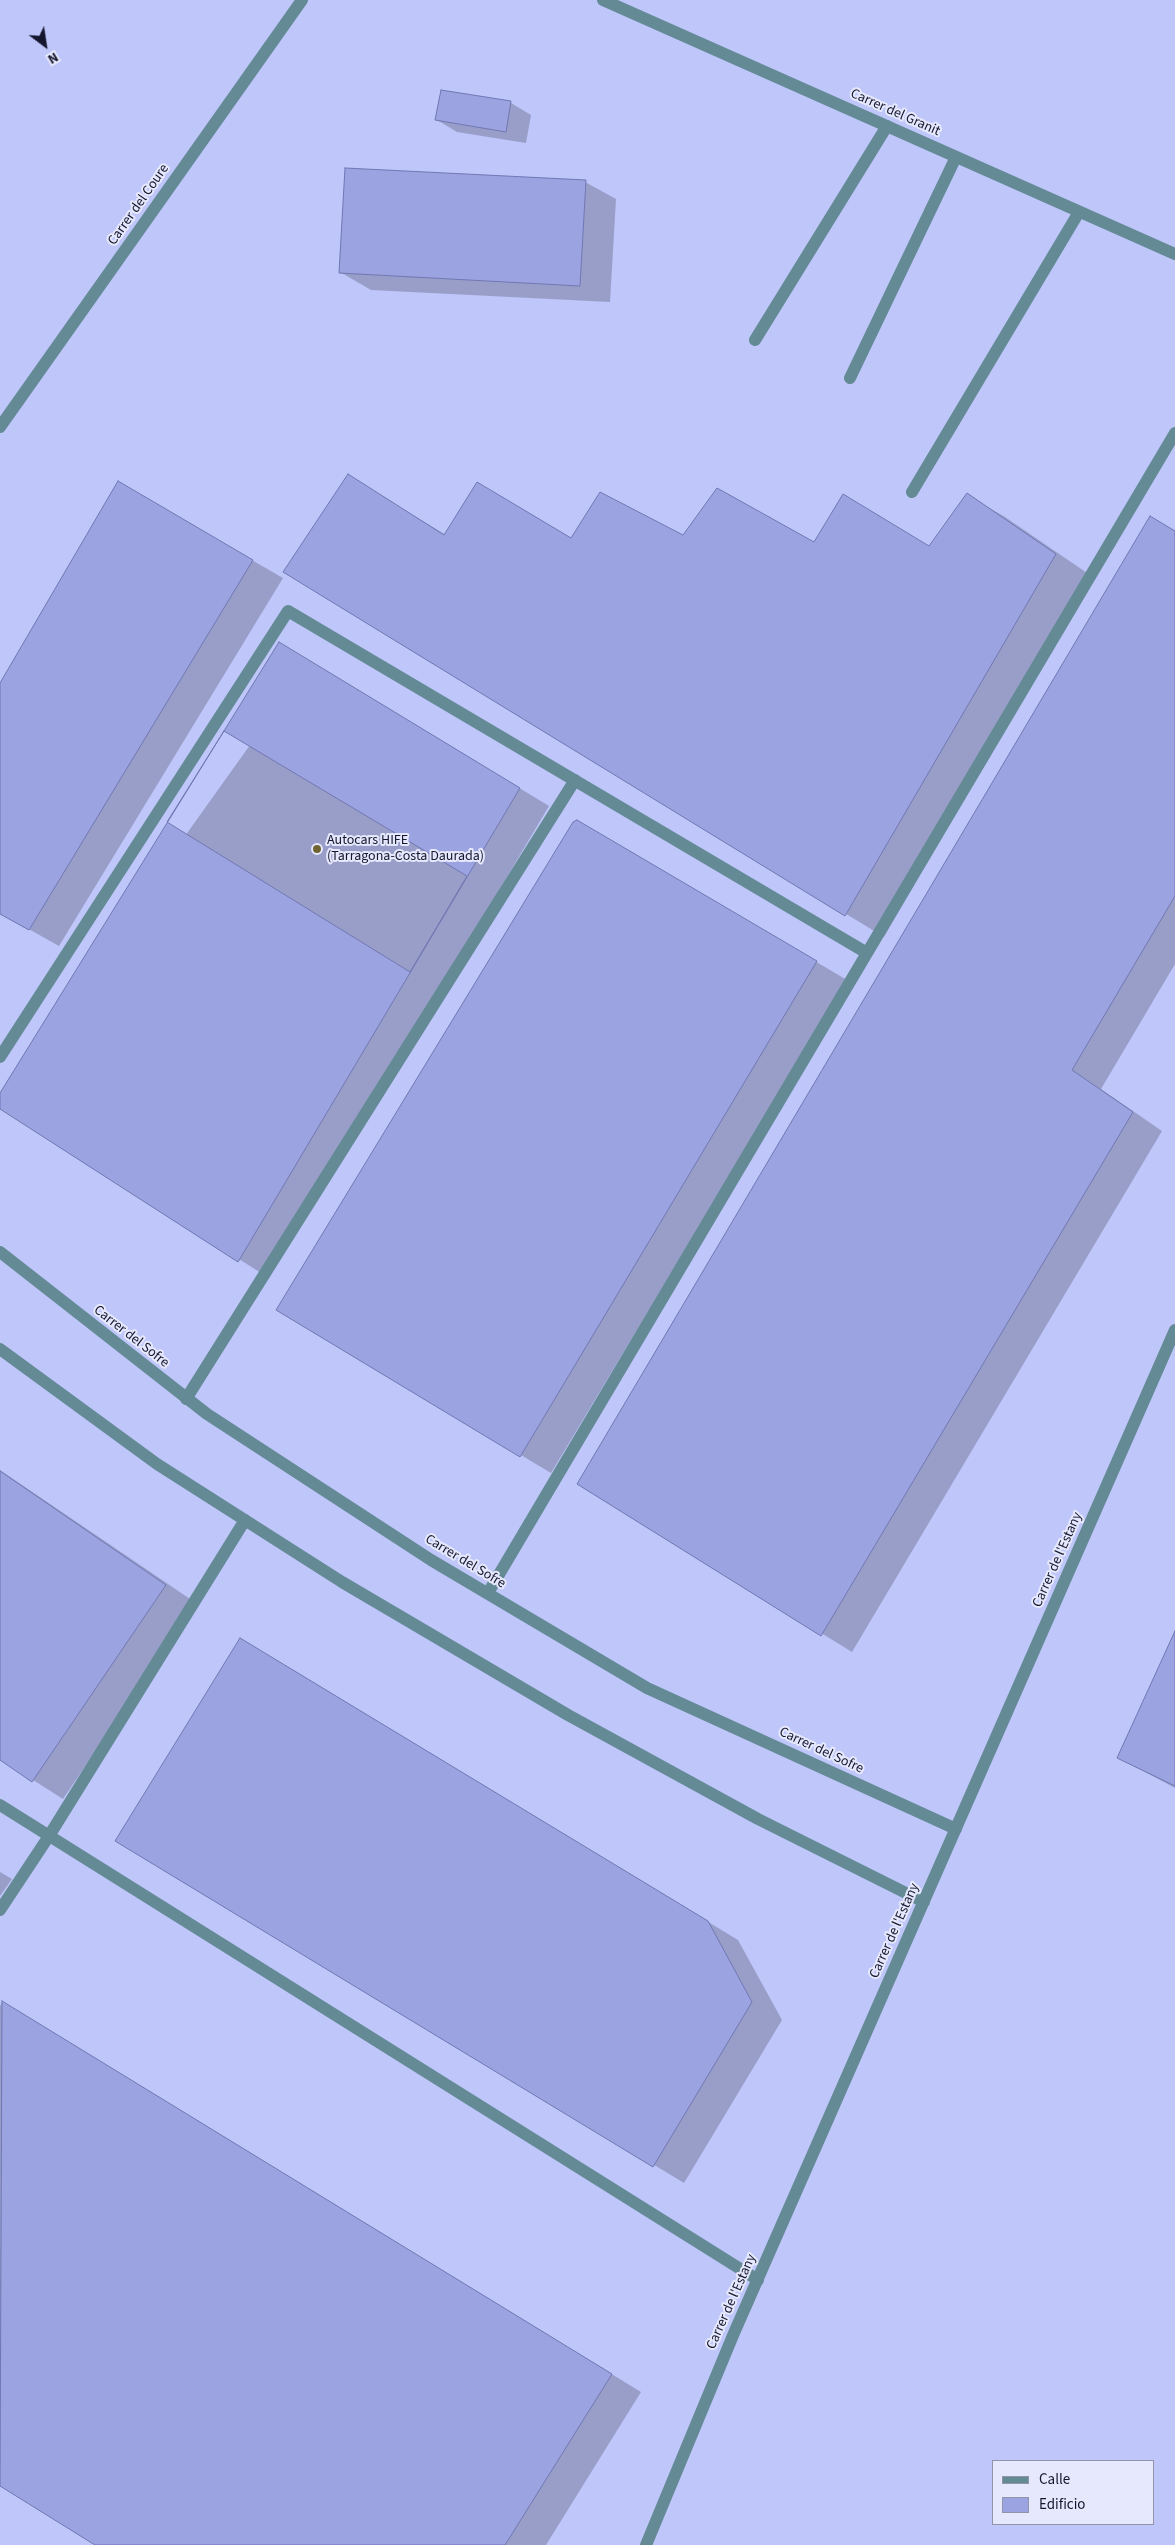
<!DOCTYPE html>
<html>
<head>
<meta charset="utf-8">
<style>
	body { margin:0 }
	#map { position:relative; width:1175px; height:2545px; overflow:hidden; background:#bec6fa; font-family:"Source Sans 3",sans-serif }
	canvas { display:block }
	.legend { position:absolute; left:992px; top:2460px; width:162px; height:65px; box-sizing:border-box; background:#e6e9fd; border:1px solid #9295aa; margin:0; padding:6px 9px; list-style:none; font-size:15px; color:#15172e }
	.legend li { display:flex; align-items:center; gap:10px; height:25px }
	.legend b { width:25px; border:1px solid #9295aa }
	.north { position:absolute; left:20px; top:20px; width:50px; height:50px; -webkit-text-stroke:4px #e6e9fd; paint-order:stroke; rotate:149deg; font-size:14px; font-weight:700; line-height:20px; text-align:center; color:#15172e }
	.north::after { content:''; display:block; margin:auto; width:18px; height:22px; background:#15172e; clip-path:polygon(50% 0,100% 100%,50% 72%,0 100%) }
</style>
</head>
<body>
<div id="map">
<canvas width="1175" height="2545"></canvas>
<ul class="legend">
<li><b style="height:6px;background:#648a96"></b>Calle</li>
<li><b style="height:14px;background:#9ba3e1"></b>Edificio</li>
</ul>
<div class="north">N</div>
</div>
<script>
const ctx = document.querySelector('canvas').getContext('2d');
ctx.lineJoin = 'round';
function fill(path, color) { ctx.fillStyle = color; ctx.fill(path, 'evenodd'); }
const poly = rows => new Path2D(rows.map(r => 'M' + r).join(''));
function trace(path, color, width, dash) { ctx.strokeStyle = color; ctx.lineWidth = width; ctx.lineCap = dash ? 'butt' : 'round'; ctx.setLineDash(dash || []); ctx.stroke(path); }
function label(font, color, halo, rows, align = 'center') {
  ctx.font = font + ' "Source Sans 3",sans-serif'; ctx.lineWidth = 4; ctx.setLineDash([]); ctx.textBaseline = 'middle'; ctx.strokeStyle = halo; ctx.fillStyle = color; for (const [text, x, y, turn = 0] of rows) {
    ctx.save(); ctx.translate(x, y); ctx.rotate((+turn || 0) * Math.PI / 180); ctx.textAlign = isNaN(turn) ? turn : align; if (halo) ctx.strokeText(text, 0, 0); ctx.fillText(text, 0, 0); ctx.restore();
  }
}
const shadow = poly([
	[511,103,531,115,526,143,457,132,437,120],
	[585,182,616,199,610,302,371,290,340,272],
	[348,476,446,535,571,539,683,536,930,547,967,495,1005,517,1093,577,884,937,285,572],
	[118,483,283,578,59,946,0,913,0,685],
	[1175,532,1175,964,1101,1089,1162,1131,852,1652,579,1484],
	[310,661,549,806,269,1278,0,1108,0,1095],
	[608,839,847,980,551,1473,278,1310],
	[0,1470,196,1603,63,1799,0,1759],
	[1175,1634,1175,1788,1119,1758],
	[271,1657,738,1940,782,2020,684,2183,117,1840],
	[0,1872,12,1879,0,1896],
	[2,2002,641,2392,546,2545,98,2545,0,2484,0,2006]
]);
const building = poly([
	[441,90,511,101,506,132,435,120,441,90],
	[345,168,586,180,580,286,339,273,345,168],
	[348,474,444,535,477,482,571,538,600,492,683,535,717,488,814,542,843,494,929,546,967,493,1056,554,845,916,283,572,348,474],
	[118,481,253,560,29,930,0,914,0,683,118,481],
	[1150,516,1175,531,1175,896,1072,1070,1133,1112,821,1636,577,1484,1150,516],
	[279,642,520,788,238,1262,0,1109,0,1093,279,642],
	[224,731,467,876,410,972,167,822,224,731],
	[577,820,817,961,520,1457,276,1310,573,822,577,820],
	[0,1471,166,1585,32,1782,0,1760,0,1471],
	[1175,1631,1175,1786,1117,1758,1175,1631],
	[240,1638,708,1921,752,2002,653,2167,115,1841,240,1638],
	[2,2001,612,2374,505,2545,95,2545,0,2486,2,2001]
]);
const lane = poly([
	[755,340,887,126],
	[850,378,956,157],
	[912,492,1079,212],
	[0,1057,288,611,867,953],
	[186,1399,575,780],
	[488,1593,1175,433],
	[0,1805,758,2280],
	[0,1910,49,1836,245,1520]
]);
const street = poly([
	[603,0,1175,254],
	[0,427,302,0],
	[0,1252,207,1414,431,1560,647,1688,956,1829],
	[0,1349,157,1464,342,1582,568,1715,758,1819,924,1902],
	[646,2545,734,2333,1175,1330]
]);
const markers = [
	[317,849,5,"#706532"]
];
const streetNames = [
	["Carrer del Granit",895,113,24],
	["Carrer del Coure",139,205,-55],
	["Carrer del Sofre",131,1337,38],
	["Carrer de l'Estany",1058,1560,-66],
	["Carrer del Sofre",465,1562,31],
	["Carrer del Sofre",821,1751,25],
	["Carrer de l'Estany",895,1931,-66],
	["Carrer de l'Estany",732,2302,-66]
];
const poiNames = [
	["Autocars HIFE",327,841],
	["(Tarragona-Costa Daurada)",327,857]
];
fill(shadow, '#0003');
fill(building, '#9ba3e1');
trace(building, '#7077b2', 1);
trace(lane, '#648a96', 12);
trace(street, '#648a96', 12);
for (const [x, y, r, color] of markers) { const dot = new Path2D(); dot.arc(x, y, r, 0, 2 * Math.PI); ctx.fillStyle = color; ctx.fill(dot); trace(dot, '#e6e9fd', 2); }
label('14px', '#15172e', '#e6e9fd', streetNames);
label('14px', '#15172e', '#e6e9fd', poiNames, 'left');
</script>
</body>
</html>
